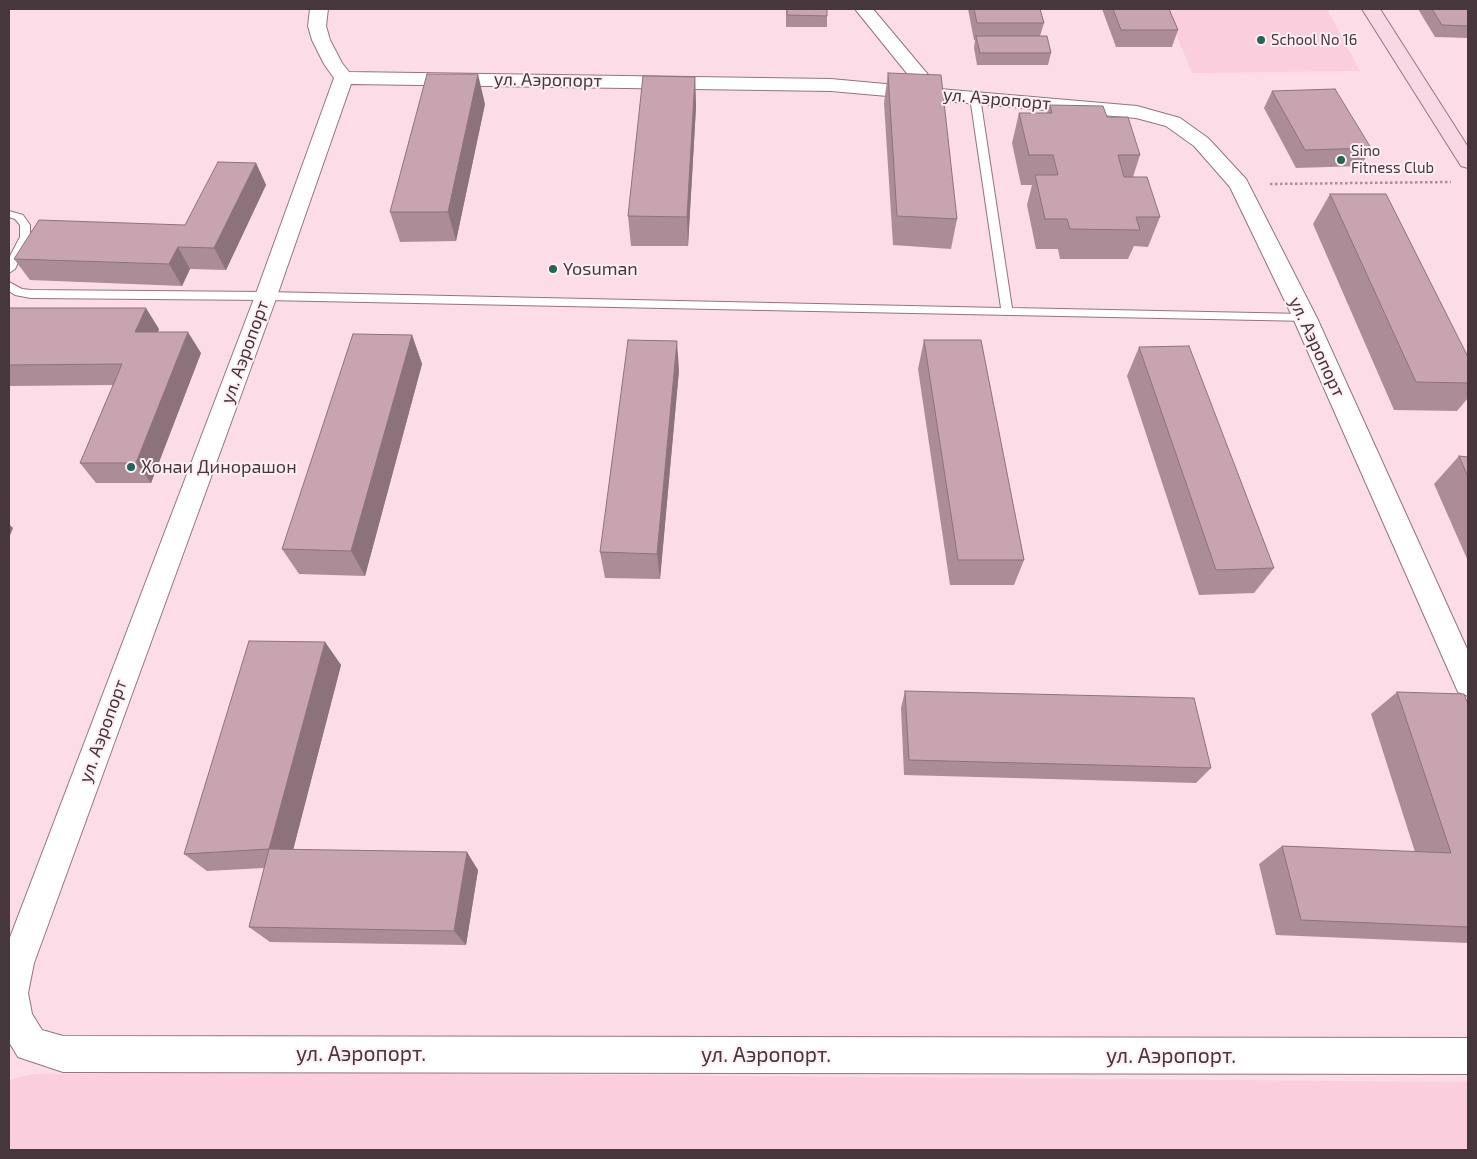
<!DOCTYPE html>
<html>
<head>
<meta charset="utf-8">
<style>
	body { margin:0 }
	#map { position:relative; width:1477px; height:1159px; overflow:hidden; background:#fcdde7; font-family:"Exo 2",sans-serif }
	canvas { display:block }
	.frame { position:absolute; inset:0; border:10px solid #45373b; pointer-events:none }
</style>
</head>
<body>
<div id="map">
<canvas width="1477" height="1159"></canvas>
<div class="frame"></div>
</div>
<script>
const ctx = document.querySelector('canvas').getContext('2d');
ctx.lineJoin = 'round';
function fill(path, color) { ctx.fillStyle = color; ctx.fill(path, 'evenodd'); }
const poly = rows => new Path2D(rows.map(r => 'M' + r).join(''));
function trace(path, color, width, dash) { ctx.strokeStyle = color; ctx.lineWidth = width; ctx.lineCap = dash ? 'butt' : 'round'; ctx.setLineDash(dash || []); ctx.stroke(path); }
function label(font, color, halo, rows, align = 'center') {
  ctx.font = font + ' "Exo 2",sans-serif'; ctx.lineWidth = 4; ctx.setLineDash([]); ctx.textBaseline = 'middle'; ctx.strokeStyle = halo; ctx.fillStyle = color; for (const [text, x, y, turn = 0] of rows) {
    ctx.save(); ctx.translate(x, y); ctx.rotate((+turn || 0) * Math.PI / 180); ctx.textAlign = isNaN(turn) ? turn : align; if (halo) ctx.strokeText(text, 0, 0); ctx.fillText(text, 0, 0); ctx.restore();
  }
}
const built = poly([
	[1166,9,1327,9,1360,71,1192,73],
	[286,1072,1468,1082,1468,1150,9,1150,9,1080,33,1074]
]);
const path = poly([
	[1270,184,1451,182]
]);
const lane = poly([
	[975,94,980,97,1012,308,1305,314,1311,318,1309,321,266,300,31,298,15,295,9,291,9,282,22,289,31,290,266,292,1001,308,970,97,975,94],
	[9,211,23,215,30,225,30,237,15,269,9,273,9,258,20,237,20,225,15,219,9,217,9,211]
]);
const street = poly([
	[310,9,328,9,326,26,330,40,342,63,349,72,831,79,918,87,855,9,873,9,940,89,1137,106,1180,118,1208,138,1246,179,1317,318,1468,651,1468,696,1458,692,1293,318,1230,187,1194,146,1166,126,1136,118,831,91,351,84,277,296,34,963,28,993,32,1014,42,1030,63,1036,1468,1038,1468,1074,63,1072,18,1057,9,1042,9,940,255,296,334,78,324,64,312,40,308,26,310,9]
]);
const secondary = poly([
	[1362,9,1380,9,1468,147,1468,168,1461,166,1362,9]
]);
const wall = poly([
	[786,9,827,9,827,27,786,27],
	[968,9,1040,9,1044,23,1040,36,1051,53,1048,65,977,65,974,48,975,40,974,40],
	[1102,9,1169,9,1178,30,1172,47,1116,47],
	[1418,9,1468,9,1468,38,1435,37],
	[888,73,957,219,951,249,893,245,884,103],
	[695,77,696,107,688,246,631,246,628,216],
	[1272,91,1371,148,1361,166,1296,168,1264,108],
	[485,104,456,241,400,242,390,212],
	[1050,105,1107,117,1140,155,1133,177,1160,217,1148,247,1134,246,1128,259,1060,259,1058,249,1036,249,1027,205,1032,185,1021,185,1012,143,1019,113,1047,113],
	[256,163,266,185,226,270,190,269,182,286,30,280,14,259,185,225],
	[1330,194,1468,357,1468,398,1457,411,1394,410,1313,224],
	[9,308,159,329,158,332,201,353,151,483,96,483,80,463,113,385,9,386],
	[412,335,422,364,365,576,299,574,282,549],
	[924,340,1024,560,1014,585,950,585,918,369],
	[1139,347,1274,568,1254,593,1199,595,1127,376],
	[679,370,660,579,605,578,600,552],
	[1459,456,1468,457,1468,561,1434,484],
	[325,642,341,665,293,849,478,870,466,945,270,942,249,927,264,868,207,871,184,854],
	[905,691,1211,768,1196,783,904,775,901,708],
	[1397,692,1468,704,1468,943,1276,935,1259,864,1282,846,1415,852,1371,714]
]);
const shadedWall = poly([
	[478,74,485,104,456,241,448,212],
	[695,77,696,107,688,246,687,217],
	[256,163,266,185,226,270,214,248],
	[178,247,190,269,182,286,169,264],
	[146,308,159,329,149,354,135,332],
	[188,332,201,353,151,483,136,463],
	[412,335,422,364,365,576,351,551],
	[677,341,679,370,660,579,657,554],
	[9,524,13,528,9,538],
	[325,642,341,665,289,866,269,849],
	[467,852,478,870,466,945,454,931]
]);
const building = poly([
	[787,9,827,9,827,16,787,15,787,9],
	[974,9,1040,9,1044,23,977,23,974,9],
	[1113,9,1169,9,1178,30,1121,30,1113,9],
	[1432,9,1468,9,1468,26,1442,25,1432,9],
	[976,36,1047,36,1051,53,980,53,976,36],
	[888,73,941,75,957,219,897,216,888,73],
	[427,74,478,74,448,212,390,212,427,74],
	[643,76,695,77,687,217,628,216,643,76],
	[1335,89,1371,148,1305,150,1272,91,1335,89],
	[1050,105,1103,106,1107,117,1128,117,1140,155,1118,155,1124,177,1147,177,1160,217,1136,217,1140,230,1070,229,1067,219,1045,219,1035,175,1058,175,1053,155,1029,155,1019,113,1052,113,1050,105],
	[218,162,256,163,214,248,178,247,169,264,14,259,39,220,185,225,218,162],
	[1330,194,1386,194,1468,357,1468,383,1416,382,1330,194],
	[9,308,146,308,135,332,188,332,136,463,80,463,122,364,9,365,9,308],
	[353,334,412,335,351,551,282,549,353,334],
	[628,340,677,341,657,554,600,552,628,340],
	[924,340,981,340,1024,560,958,560,924,340],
	[1189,346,1274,568,1216,570,1139,347,1189,346],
	[1459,456,1468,457,1468,477,1459,456],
	[249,641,325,642,269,849,467,852,454,931,249,927,269,849,184,854,249,641],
	[905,691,1194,698,1211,768,909,760,905,691],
	[1397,692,1464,694,1468,704,1468,927,1301,920,1282,846,1451,853,1397,692]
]);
const markers = [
	[1261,40,5,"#216657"],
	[1341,160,5,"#216657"],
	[553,269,5,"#216657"],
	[131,467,5,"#216657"]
];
const farPoinames = [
	["School No 16",1271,40],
	["Sino",1351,151],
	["Fitness Club",1351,168]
];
const streetNames = [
	["ул. Аэропорт",548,80,1],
	["ул. Аэропорт",997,99,5],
	["ул. Аэропорт",1317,347,65],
	["ул. Аэропорт",245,352,-70],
	["ул. Аэропорт",103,731,-70]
];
const poiNames = [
	["Yosuman",563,269],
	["Хонаи Динорашон",141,467]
];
const nearStreetnames = [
	["ул. Аэропорт.",361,1054],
	["ул. Аэропорт.",766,1055],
	["ул. Аэропорт.",1171,1056]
];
fill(built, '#fbcedd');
trace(lane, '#95737f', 2);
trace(street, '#95737f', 2);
trace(secondary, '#95737f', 2);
trace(path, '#a89098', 2.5, [2.5, 2.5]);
fill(lane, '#fff');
fill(street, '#fff');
fill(secondary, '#f7d8e4');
fill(wall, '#ac8d97');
fill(shadedWall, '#8c737b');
fill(building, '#c8a4b0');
trace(building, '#8c737b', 1);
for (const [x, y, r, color] of markers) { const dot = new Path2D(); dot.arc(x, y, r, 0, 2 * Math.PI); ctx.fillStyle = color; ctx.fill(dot); trace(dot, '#ffeff4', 2); }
label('15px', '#45373b', '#ffeff4', farPoinames, 'left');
label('18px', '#45373b', '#ffeff4', streetNames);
label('18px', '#45373b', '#ffeff4', poiNames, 'left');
label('21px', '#45373b', '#ffeff4', nearStreetnames);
</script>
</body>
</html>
